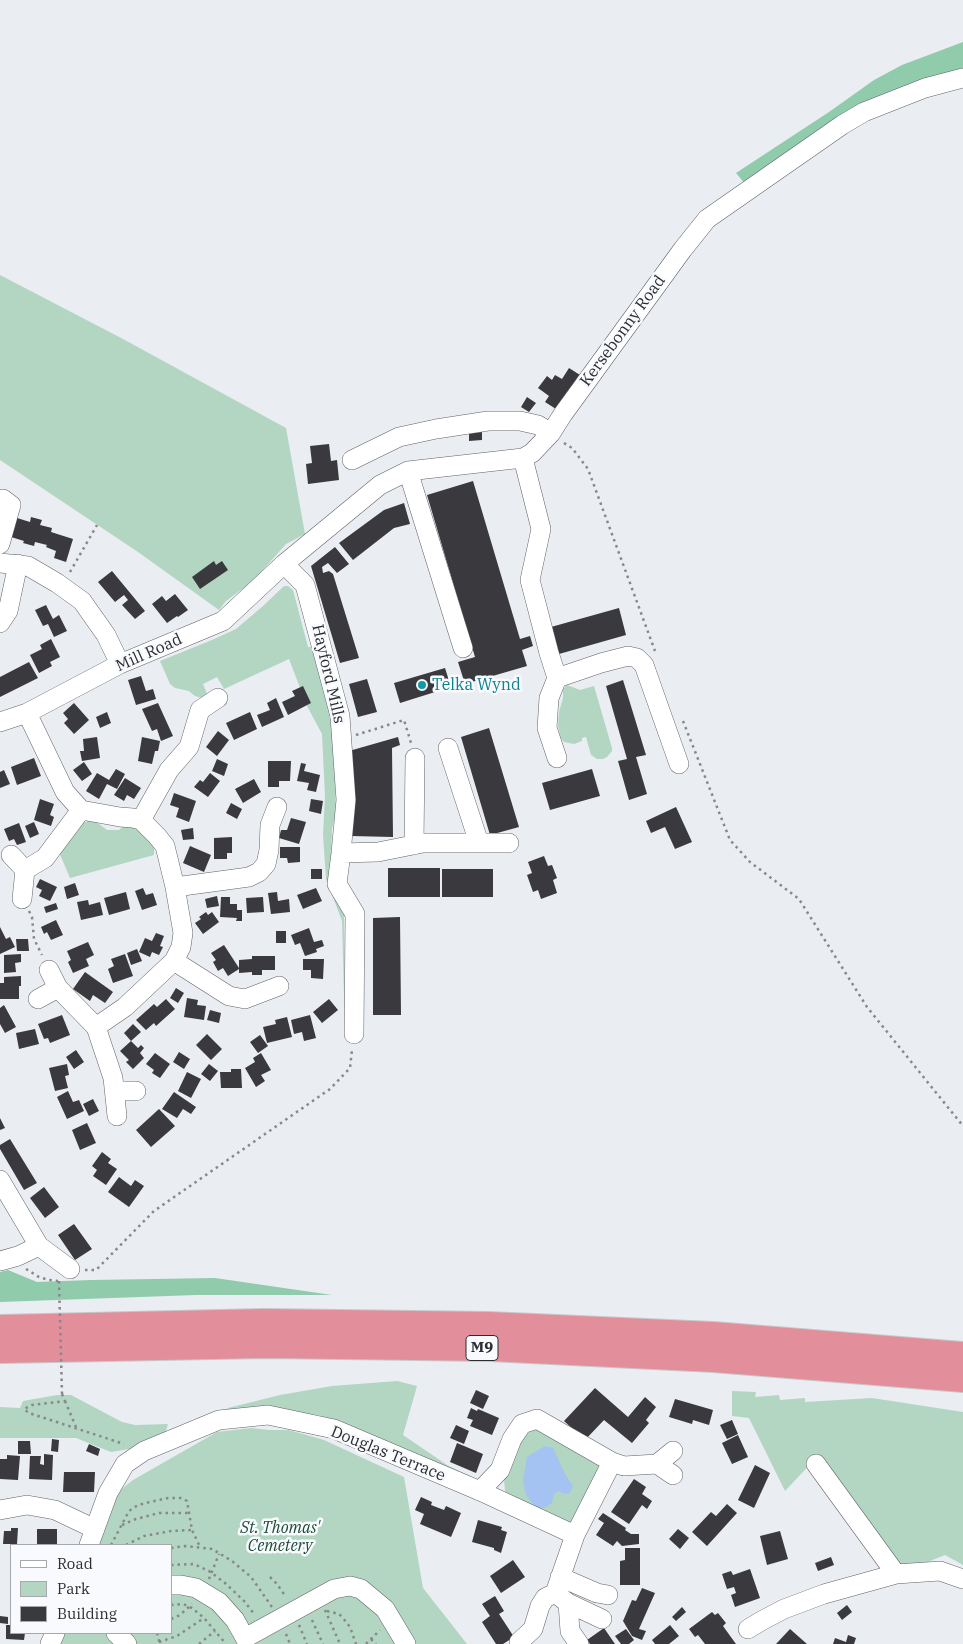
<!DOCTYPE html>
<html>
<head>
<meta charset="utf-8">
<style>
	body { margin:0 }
	#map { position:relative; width:963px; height:1644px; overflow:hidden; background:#eaedf2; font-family:"IBM Plex Serif",serif }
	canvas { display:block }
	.legend { position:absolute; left:10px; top:1544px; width:162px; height:90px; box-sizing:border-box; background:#f8fafe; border:1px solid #a6a8ab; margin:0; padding:6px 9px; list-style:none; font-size:15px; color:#2c2d2f }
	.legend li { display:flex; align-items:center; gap:10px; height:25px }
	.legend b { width:25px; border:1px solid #a6a8ab }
</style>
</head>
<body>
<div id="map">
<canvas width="963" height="1644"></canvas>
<ul class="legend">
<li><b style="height:6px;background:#fff"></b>Road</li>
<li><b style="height:14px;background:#b2d6c2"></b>Park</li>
<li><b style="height:14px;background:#3a393d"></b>Building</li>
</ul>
</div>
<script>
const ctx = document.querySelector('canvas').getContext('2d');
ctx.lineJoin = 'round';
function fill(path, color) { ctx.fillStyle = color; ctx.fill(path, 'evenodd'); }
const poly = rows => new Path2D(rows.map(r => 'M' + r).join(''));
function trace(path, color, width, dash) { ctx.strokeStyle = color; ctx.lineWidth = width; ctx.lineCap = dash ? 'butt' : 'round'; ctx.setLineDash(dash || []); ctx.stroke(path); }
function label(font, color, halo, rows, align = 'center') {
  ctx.font = font + ' "IBM Plex Serif",serif'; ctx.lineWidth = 5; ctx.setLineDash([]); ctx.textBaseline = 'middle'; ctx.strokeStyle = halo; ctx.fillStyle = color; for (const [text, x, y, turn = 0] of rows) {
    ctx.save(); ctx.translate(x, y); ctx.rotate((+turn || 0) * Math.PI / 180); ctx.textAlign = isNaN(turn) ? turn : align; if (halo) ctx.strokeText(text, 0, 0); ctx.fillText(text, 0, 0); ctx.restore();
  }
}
const green = poly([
	[0,275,123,339,286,428,305,534,286,544,253,581,226,601,219,610,138,552,0,460],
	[284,586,288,586,293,590,308,647,313,647,332,720,339,780,335,783,336,814,332,828,331,861,346,913,344,917,344,924,345,1032,342,921,326,879,323,835,325,796,322,734,307,706,289,659,224,689,217,677,203,684,208,696,202,698,195,696,189,691,175,688,170,684,160,661,212,640,236,629,263,606],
	[567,685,580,690,594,686,612,748,612,751,607,757,603,759,597,759,591,755,586,737,582,738,582,741,574,744,564,742,561,738,558,726,559,712,563,698,563,689],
	[88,821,95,821,107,830,119,830,127,823,131,824,154,843,154,855,70,878,59,852,77,832,83,823],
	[397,1381,417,1386,403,1435,447,1465,470,1476,468,1479,319,1415,281,1411,221,1413,228,1408,280,1395,332,1386],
	[732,1391,756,1392,755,1397,779,1395,780,1400,805,1398,805,1402,872,1398,963,1412,963,1565,945,1555,905,1571,817,1457,785,1491,749,1418,732,1416],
	[57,1395,71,1395,122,1422,135,1425,168,1424,165,1434,129,1449,111,1452,76,1438,0,1438,0,1407,20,1408,23,1401],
	[251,1428,269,1430,289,1430,324,1440,404,1477,423,1588,467,1644,59,1644,62,1633,171,1633,171,1545,95,1545,114,1495,133,1480,217,1432],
	[538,1428,606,1467,574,1527,516,1502,505,1491,504,1479,522,1440,531,1430]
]);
const forest = poly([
	[963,42,963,75,897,91,746,185,736,173,829,112,874,80,902,65],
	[8,1270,37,1282,91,1280,215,1278,332,1295,196,1295,0,1302,0,1272]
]);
const water = poly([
	[545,1446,553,1448,565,1474,573,1486,570,1493,564,1494,558,1491,554,1494,552,1503,544,1508,536,1508,526,1495,523,1481,527,1457]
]);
const building = poly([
	[569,368,580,375,556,409,545,402,549,396,538,388,547,376,552,380,555,375,562,379],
	[527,397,536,403,529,412,521,407],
	[482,432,482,440,469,441,469,433],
	[329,444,331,461,337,460,339,480,308,484,306,464,312,463,310,446],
	[473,481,520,639,530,636,533,646,522,650,527,666,465,684,458,662,475,657,427,495],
	[404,503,410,524,394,528,353,560,339,543,384,510],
	[31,517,42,520,40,525,52,528,51,532,73,539,66,562,54,558,56,551,46,547,47,545,35,542,34,546,23,543,24,541,11,537,17,518,30,522],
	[335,547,349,564,337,573,328,563,322,567,323,573,329,571,333,574,359,658,340,663,311,566],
	[214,561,216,565,222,561,228,570,200,589,192,577],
	[112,571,145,611,135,619,122,605,128,600,124,595,115,602,98,582],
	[175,594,188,610,178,617,177,616,167,623,152,604,162,596,166,601],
	[46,605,53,619,59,615,67,631,54,637,48,624,43,626,35,610],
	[619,608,626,635,559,654,551,627],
	[51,639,60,657,50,662,52,666,39,673,30,655,42,649,40,645],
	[29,662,38,678,0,697,0,677],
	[445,668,451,687,400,703,394,683],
	[141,676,146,691,153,689,156,699,136,705,128,680],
	[367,679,377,712,358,717,349,684],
	[623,680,646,755,636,757,647,794,629,800,618,761,627,759,606,686],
	[303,686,311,703,288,715,282,702,295,696,292,691],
	[276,698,284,717,262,727,257,715,270,710,267,703],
	[74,703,89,720,74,734,64,723,68,719,63,713],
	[158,703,173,736,161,741,157,729,152,731,142,709],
	[107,712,111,723,100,728,96,717],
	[250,712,257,729,234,740,226,723],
	[489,728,519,827,490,835,461,737],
	[218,731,229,740,217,756,206,747],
	[97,737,100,758,82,761,80,751,84,751,83,739],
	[142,737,160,741,158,751,155,751,152,764,138,761],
	[398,737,400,745,392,748,393,837,351,836,349,751],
	[34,758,41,776,17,785,11,767],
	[217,759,228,764,224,776,212,771],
	[268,761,291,761,290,781,279,781,279,787,268,787],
	[84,762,92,774,82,781,73,770],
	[301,763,306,764,304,771,320,775,316,792,307,790,309,783,297,781],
	[116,769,125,774,117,789,107,784,99,799,86,791,97,773,109,780],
	[592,769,600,796,550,810,542,783],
	[4,770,10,784,0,788,0,772],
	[210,773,220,781,208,797,194,787,200,780,203,782],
	[125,778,141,788,134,799,127,795,124,801,114,795],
	[254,779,261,792,243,803,235,789],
	[174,793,196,801,189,822,176,817,179,808,170,805],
	[40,799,54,804,50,815,54,817,51,826,34,820],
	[311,799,323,801,321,814,309,811],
	[231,803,242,809,237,819,226,813],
	[676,807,692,842,675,849,665,827,651,833,646,821],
	[291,818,306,822,299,844,279,838,281,830,287,830],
	[34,822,39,834,30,838,25,826],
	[19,823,26,842,17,845,14,839,9,841,4,829],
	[193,828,194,839,183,840,181,830],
	[232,837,232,853,227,853,227,859,214,859,214,838],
	[190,846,211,855,204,872,183,863],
	[280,847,300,847,300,862,288,863,287,858,280,858],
	[544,856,548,866,552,865,557,878,553,880,557,893,541,899,538,890,533,892,527,875,532,873,528,862],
	[388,868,440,868,440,897,388,897],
	[311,869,322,869,322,879,311,879],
	[442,869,493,869,493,897,442,897],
	[40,879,57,887,50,901,39,896,42,890,36,887],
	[75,883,79,895,67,899,64,887],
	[143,888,146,895,153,893,157,905,142,910,135,891],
	[316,888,322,901,303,909,297,895],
	[126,892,130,909,109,915,104,898],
	[277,892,278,901,289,899,290,912,271,914,268,893],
	[217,896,219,906,207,908,205,899],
	[221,897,230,897,230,904,237,904,237,910,242,910,242,921,236,921,237,918,220,917],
	[263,897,264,912,247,913,246,898],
	[88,900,89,905,100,902,103,915,81,920,77,902],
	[56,903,58,909,46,913,44,907],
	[206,912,208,915,212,912,219,922,203,934,195,923,201,919,199,917],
	[400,917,401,1015,373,1015,373,918],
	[56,920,63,935,51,940,47,932,44,934,41,927],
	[0,927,6,939,10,937,15,947,0,954],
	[309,928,314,942,322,940,324,946,316,949,317,952,305,956,300,943,295,945,291,935],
	[276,931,286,931,286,943,276,943],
	[156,933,164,936,160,946,163,947,159,955,152,952,150,957,139,952,145,938,152,941],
	[16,939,28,939,29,951,17,951],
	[88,942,94,955,86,959,89,966,73,973,68,962,71,960,67,951],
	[224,945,239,968,239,960,252,959,252,956,275,956,275,970,262,970,262,975,252,975,252,972,239,973,239,969,228,976,223,968,218,971,213,962,216,960,211,953],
	[137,949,142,961,131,965,127,953],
	[21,954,21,962,15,963,16,972,4,973,4,955],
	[125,954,133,976,113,983,108,969,114,966,111,959],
	[303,959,324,959,323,979,311,978,311,970,303,970],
	[85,972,113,992,105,1003,93,995,90,1001,73,989],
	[21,976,21,986,19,986,19,999,0,999,0,983,4,983,4,977],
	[176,988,184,993,178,1003,170,998],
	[187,998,198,1000,197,1005,206,1006,204,1020,184,1017],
	[166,999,175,1009,156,1026,154,1023,146,1030,136,1020,154,1004,157,1007],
	[329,999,338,1010,322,1023,313,1012],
	[4,1005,16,1027,5,1033,0,1024,0,1008],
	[210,1010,221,1013,219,1023,207,1020],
	[62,1015,70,1035,50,1043,48,1038,44,1039,38,1024],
	[310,1015,316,1038,304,1041,302,1032,294,1034,291,1020],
	[287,1017,292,1037,267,1043,263,1027,276,1024,275,1020],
	[133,1024,141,1032,131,1041,124,1033],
	[35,1029,39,1044,19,1049,16,1033],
	[207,1034,222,1049,211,1060,196,1045],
	[260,1035,268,1046,258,1053,250,1042],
	[131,1041,138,1048,141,1045,144,1048,140,1053,144,1058,133,1069,126,1062,129,1060,120,1051],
	[76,1050,84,1062,74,1069,66,1057],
	[179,1052,190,1059,184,1069,173,1062],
	[155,1053,170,1064,160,1078,152,1073,154,1070,146,1064],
	[261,1053,271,1070,261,1075,265,1081,256,1087,245,1068,255,1062,253,1058],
	[67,1064,69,1075,65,1076,68,1088,55,1091,49,1068],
	[209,1064,218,1071,210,1081,201,1074],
	[231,1069,241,1069,242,1088,221,1088,220,1072,231,1072],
	[187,1072,201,1079,191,1098,178,1091],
	[68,1091,73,1102,79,1100,84,1111,67,1119,57,1097],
	[174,1092,196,1107,191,1114,183,1109,177,1118,162,1109],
	[93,1099,99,1111,89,1116,83,1104],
	[159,1109,175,1126,151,1147,136,1130],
	[0,1118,5,1128,0,1130],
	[87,1123,96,1143,80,1150,72,1130],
	[10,1139,37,1183,24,1190,0,1149,0,1145],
	[102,1152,111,1159,108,1163,117,1169,106,1185,93,1176,97,1170,92,1166],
	[119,1177,131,1186,135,1180,144,1186,129,1207,108,1192],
	[44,1187,59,1207,45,1218,30,1198],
	[74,1224,92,1249,75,1260,58,1235],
	[595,1388,628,1417,645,1397,656,1407,646,1420,649,1423,632,1443,604,1420,585,1440,564,1421],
	[476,1390,489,1396,483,1409,470,1403],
	[675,1399,713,1410,709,1425,693,1420,692,1424,669,1417],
	[471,1408,477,1411,478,1409,499,1418,492,1435,470,1426,473,1420,467,1418],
	[732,1420,738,1434,727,1439,720,1425],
	[456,1425,469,1431,464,1444,450,1438],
	[738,1435,748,1457,732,1464,722,1443],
	[52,1439,59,1440,58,1452,51,1451],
	[18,1441,30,1441,31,1454,18,1454],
	[457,1443,483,1454,476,1473,450,1462],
	[89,1444,100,1449,98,1456,86,1451],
	[44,1454,53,1455,52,1480,29,1479,30,1456,41,1456,40,1464,44,1465],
	[7,1455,20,1456,18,1480,0,1479,0,1459,7,1459],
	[755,1465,770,1473,754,1508,738,1500],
	[64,1472,95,1472,94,1492,63,1492],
	[634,1479,646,1487,642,1494,652,1501,647,1509,642,1505,629,1524,611,1512],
	[421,1497,432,1502,431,1505,444,1510,446,1506,461,1513,451,1537,420,1524,424,1514,415,1510],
	[727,1504,737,1513,707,1546,692,1532,711,1512,716,1516],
	[603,1513,626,1528,625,1530,631,1534,639,1534,639,1544,622,1546,617,1541,613,1546,596,1535,604,1523,598,1519],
	[478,1520,502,1527,501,1530,507,1532,501,1553,494,1550,494,1548,472,1542],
	[11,1528,18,1528,17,1544,3,1544,4,1531,11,1531],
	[37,1529,57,1529,57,1545,37,1545],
	[678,1529,689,1538,680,1549,669,1539],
	[780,1531,788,1559,767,1565,760,1536],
	[625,1548,640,1548,640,1585,620,1585,620,1561,625,1560],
	[831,1557,834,1565,818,1571,815,1563],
	[513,1560,525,1577,501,1593,490,1576],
	[750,1569,760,1598,735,1607,731,1595,736,1593,734,1587,727,1589,722,1574,731,1571,733,1575],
	[642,1588,655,1593,639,1629,646,1631,642,1640,632,1636,623,1621,632,1600,636,1601],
	[495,1596,504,1611,499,1614,514,1637,503,1644,496,1644,482,1622,490,1616,482,1604],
	[847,1605,852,1612,842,1620,837,1613],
	[682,1607,686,1612,676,1621,672,1617],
	[712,1612,715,1615,718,1613,726,1623,723,1626,736,1644,705,1644,698,1635,695,1637,689,1629],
	[0,1616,8,1617,8,1624,0,1623],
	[6,1625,11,1625,11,1633,25,1633,24,1640,6,1639],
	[670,1625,679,1636,669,1644,655,1644,652,1640],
	[604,1628,615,1644,590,1644,587,1640],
	[626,1629,634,1640,629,1644,621,1644,615,1636],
	[790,1629,807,1644,776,1644],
	[848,1635,856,1638,854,1644,833,1644,835,1638,846,1642]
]);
const path = poly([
	[564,443,572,448,588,469,655,651],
	[70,572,97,525],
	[683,721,730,840,750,862,799,899,867,1007,963,1126],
	[356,735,404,720,411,743],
	[29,911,32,917,34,939,42,955],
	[26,1269,39,1277,49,1280,58,1281],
	[85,1270,96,1270,154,1211,330,1089,350,1068,352,1050],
	[62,1394,65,1401,32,1405,24,1409,29,1413,124,1444],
	[65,1401,76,1427],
	[122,1525,136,1519,159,1513,189,1513],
	[111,1545,129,1511,138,1505,150,1502,168,1498,181,1498,187,1501,192,1530,200,1547],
	[126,1545,144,1536,171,1531,192,1530],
	[171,1548,185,1546,212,1549,232,1561,251,1577,272,1607],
	[171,1565,194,1564,209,1571,225,1583,245,1602,254,1614],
	[270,1577,277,1584,286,1597],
	[209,1579,219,1554],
	[171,1605,183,1604,192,1608,204,1618,226,1644],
	[325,1610,340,1644],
	[327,1611,339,1614,343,1618,350,1627,356,1644],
	[171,1619,180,1615,192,1604],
	[312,1620,323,1644],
	[299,1625,307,1644],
	[157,1633,160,1644],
	[286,1634,290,1644],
	[371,1639,376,1644],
	[159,1642,177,1636,204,1618],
	[199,1644,215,1631],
	[366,1644,380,1630]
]);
const minor = poly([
	[523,458,541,529,530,580,549,653,557,678,549,698,547,728,557,758],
	[352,460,399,437,436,429,488,421,520,421,538,425,551,433],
	[408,471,463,648],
	[0,544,11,505,3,499],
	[0,563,28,566,57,583,82,601,106,635,120,664],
	[284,564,305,585,340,716,346,800,341,853,337,884,355,914,354,1034],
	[0,623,8,611,18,564],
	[557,678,601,663,628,656,637,658,644,665,679,764],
	[27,713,65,792,81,810,120,817,133,818,141,820,157,836,165,846,175,887,183,933,181,947,174,961,125,1007,96,1027],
	[0,722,27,713,120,664,223,621,284,564,380,485,408,471,523,458,532,453,551,433,563,414,683,249,707,219,842,125,864,112,925,88,963,78],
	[448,748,479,843],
	[141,820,169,770,189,747,200,710,218,698],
	[414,845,415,758],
	[341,853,378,852,423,843,509,843],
	[11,855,25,870],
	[175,887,249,877,259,872,266,864,269,850,270,825,277,807],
	[22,899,25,870,45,858,81,810],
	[174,961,229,996,245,999,279,986],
	[49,970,58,988,96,1027,113,1078,117,1116],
	[38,999,58,988],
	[115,1091,136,1091],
	[0,1180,39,1246,70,1269],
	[0,1261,18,1256,39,1246],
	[657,1464,673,1451],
	[816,1464,896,1574],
	[480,1491,500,1470,512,1439,522,1424,537,1419,612,1462,624,1466,657,1464,673,1475],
	[0,1510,27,1505,55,1510,95,1529],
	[89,1545,108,1493,125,1464,144,1451,219,1420,268,1415,334,1429,480,1491,575,1535],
	[560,1577,597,1593,608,1595],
	[171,1585,181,1585,196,1588,219,1602,235,1620,245,1638,334,1589,350,1586,361,1589,385,1609,406,1644],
	[568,1603,570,1631,579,1644],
	[602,1619,568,1603,555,1593,575,1535,612,1462],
	[748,1629,763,1620,784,1609,824,1594,896,1574,940,1571,963,1579],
	[116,1633,127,1644],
	[519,1642,533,1629,540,1606,545,1598,555,1593],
	[50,1644,55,1633]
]);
const highway = poly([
	[0,1328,264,1322,489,1325,713,1335,963,1355],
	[0,1350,266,1345,490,1348,714,1359,963,1379]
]);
const pathBridge = poly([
	[59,1281,62,1394]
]);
const markers = [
	[422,685,5,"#0f9aa8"]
];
const shields = [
	[482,1348,32]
];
const shieldNames = [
	["M9",482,1348]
];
const streetNames = [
	["Kersebonny Road",623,331,-54],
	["Mill Road",149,653,-24],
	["Hayford Mills",328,674,77],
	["Douglas Terrace",388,1454,22]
];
const cultureNames = [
	["Telka Wynd",432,685]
];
const parkNames = [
	["St. Thomas'",280,1528],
	["Cemetery",280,1546]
];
fill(green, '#b2d6c2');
fill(forest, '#90cbac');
fill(water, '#a4c2f2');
fill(building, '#3a393d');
trace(minor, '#606266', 20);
trace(highway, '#c8c8c9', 28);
trace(path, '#87888c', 2.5, [2.5, 4]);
trace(minor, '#fff', 19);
trace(highway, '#e28e9b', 26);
trace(pathBridge, '#87888c', 2.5, [2.5, 4]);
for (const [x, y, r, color] of markers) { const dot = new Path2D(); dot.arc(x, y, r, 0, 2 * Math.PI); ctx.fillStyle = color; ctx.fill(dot); trace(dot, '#f8fafe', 2); }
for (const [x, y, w] of shields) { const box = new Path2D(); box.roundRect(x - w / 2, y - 12.5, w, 25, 4); ctx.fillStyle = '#f8fafe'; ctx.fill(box); trace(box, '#2c2d2f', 1); }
label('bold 15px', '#2c2d2f', null, shieldNames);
label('16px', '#2c2d2f', '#f8fafe', streetNames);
label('16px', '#0d838f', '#f8fafe', cultureNames, 'left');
label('italic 16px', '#1c4a34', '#f8fafe', parkNames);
</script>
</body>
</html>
